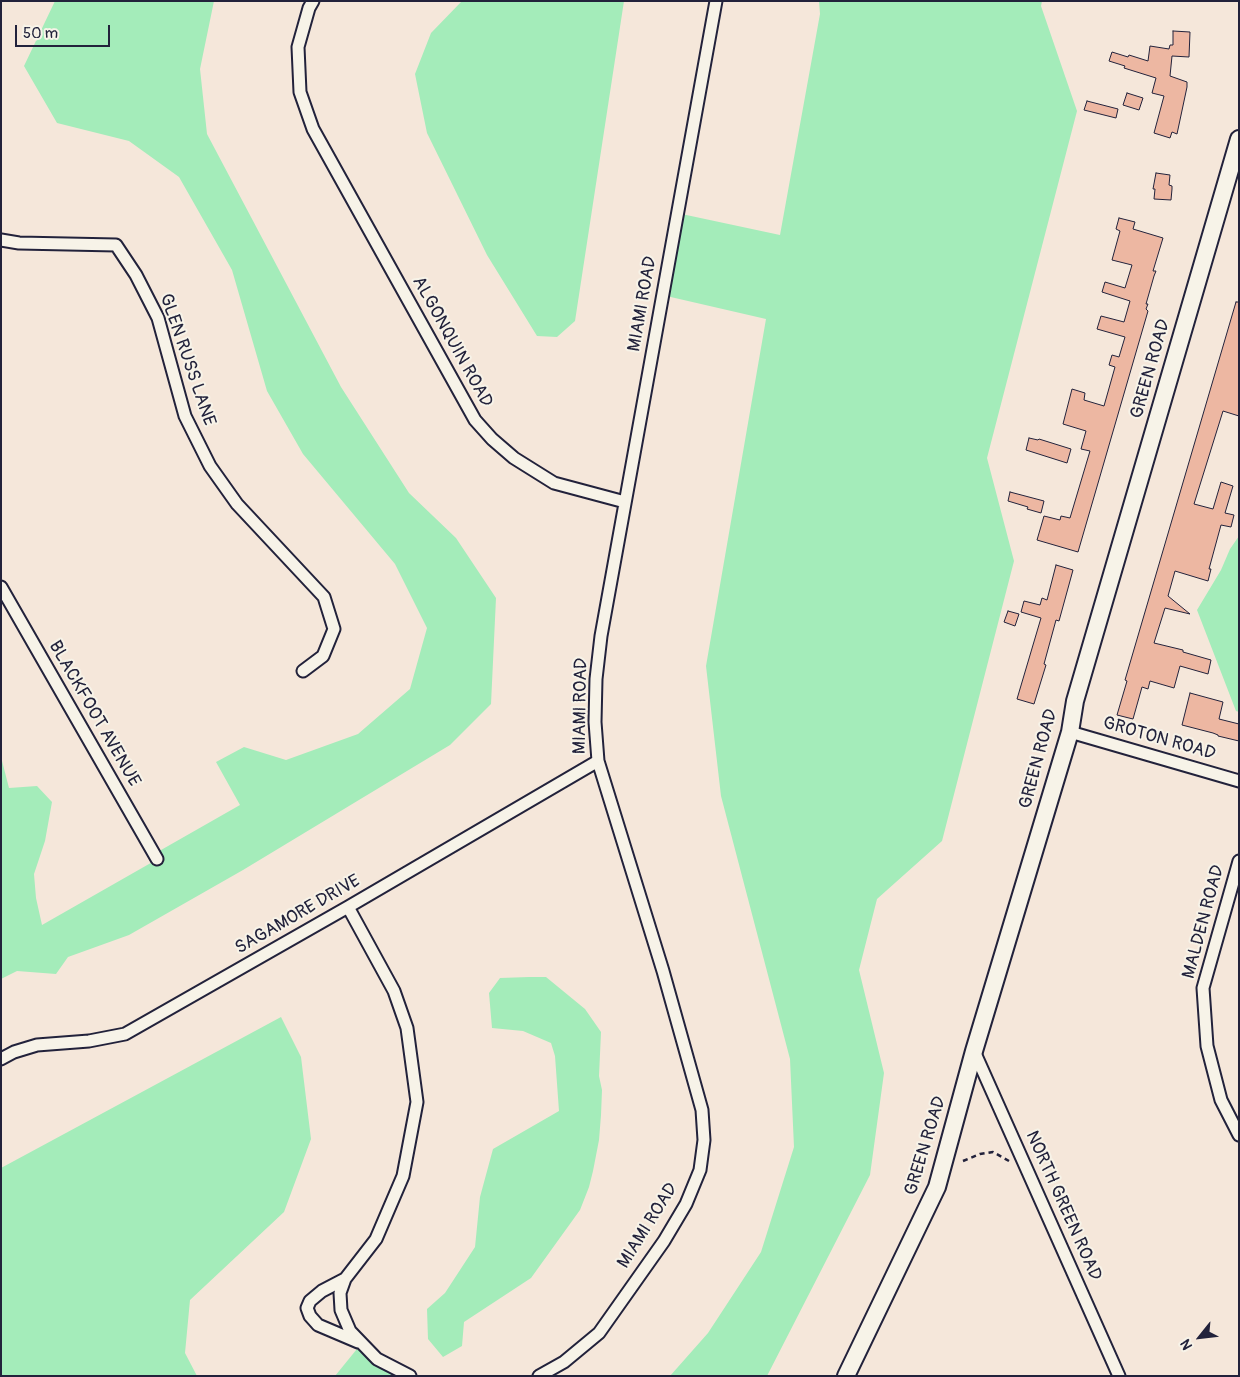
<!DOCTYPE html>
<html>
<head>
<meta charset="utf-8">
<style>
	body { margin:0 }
	#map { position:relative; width:1240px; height:1377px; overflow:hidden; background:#f5e7da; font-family:Pangolin,sans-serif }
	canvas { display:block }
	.frame { position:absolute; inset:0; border:2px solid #22223b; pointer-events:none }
	.north { position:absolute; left:1175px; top:1312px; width:50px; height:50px; -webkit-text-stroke:4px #f7f3e8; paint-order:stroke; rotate:241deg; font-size:14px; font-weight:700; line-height:20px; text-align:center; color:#22223b }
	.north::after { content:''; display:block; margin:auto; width:18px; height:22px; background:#22223b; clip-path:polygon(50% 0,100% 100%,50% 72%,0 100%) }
	.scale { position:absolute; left:15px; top:25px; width:95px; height:22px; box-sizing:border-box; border:2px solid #22223b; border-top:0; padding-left:6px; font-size:15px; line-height:18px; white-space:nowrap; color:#22223b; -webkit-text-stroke:4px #f7f3e8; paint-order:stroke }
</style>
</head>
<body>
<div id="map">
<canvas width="1240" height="1377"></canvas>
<div class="frame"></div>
<div class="north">N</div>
<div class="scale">50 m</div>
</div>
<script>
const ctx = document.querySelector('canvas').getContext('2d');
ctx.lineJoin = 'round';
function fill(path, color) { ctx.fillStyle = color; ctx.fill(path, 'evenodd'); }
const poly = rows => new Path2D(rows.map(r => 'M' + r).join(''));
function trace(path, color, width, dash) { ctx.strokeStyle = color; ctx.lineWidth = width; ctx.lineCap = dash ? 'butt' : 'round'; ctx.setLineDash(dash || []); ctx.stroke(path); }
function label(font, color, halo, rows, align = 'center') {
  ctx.font = font + ' Pangolin,sans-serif'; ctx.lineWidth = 4; ctx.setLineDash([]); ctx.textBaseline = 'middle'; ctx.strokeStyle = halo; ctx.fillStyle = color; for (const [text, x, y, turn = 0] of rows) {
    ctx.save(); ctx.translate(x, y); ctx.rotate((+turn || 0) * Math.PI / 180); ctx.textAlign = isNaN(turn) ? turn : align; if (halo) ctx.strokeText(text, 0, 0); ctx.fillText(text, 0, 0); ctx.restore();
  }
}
const green = poly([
	[55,1,214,1,200,69,207,134,341,387,409,493,456,538,496,598,491,704,450,745,243,870,129,935,68,957,56,974,17,971,1,979,1,757,9,788,37,786,52,802,45,841,34,874,36,898,42,925,156,860,154,854,240,805,216,762,244,747,286,760,358,734,410,689,427,628,395,564,303,454,267,391,232,270,179,177,129,141,57,123,24,66],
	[462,1,624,1,575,321,557,337,537,336,487,255,427,133,415,74,431,33],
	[819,1,1042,1,1041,6,1077,111,987,458,1014,561,942,841,877,899,859,970,884,1073,870,1175,767,1376,670,1376,708,1333,761,1252,794,1147,790,1059,721,796,706,666,766,319,662,295,677,213,780,235,820,14],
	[1239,536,1239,712,1236,711,1197,610,1221,570,1230,549],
	[529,977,546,977,585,1009,601,1032,599,1076,602,1090,601,1115,599,1140,593,1171,589,1187,580,1210,531,1278,464,1322,462,1346,443,1357,428,1339,427,1309,445,1293,475,1247,480,1197,493,1149,559,1111,555,1056,551,1043,523,1031,492,1028,489,993,500,978],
	[281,1017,301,1057,311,1139,284,1212,190,1300,185,1353,197,1376,1,1376,1,1168],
	[361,1344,402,1376,335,1376]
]);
const building = poly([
	[1173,31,1190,32,1189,57,1172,56,1170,76,1187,82,1187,87,1177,134,1172,132,1170,138,1154,133,1164,96,1152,93,1156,78,1124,68,1125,66,1109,61,1112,52,1128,57,1129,55,1148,61,1150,46,1169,49,1170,45,1173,45,1173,31],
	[1127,93,1143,98,1139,110,1123,105,1127,93],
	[1087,101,1118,109,1116,118,1084,110,1087,101],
	[1156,173,1170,175,1169,185,1172,186,1172,189,1171,200,1154,199,1155,189,1153,189,1156,173],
	[1119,218,1135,222,1133,229,1163,238,1153,271,1156,271,1154,276,1146,304,1148,304,1146,309,1148,311,1078,552,1037,540,1044,516,1060,520,1061,516,1070,518,1090,451,1081,449,1086,431,1063,424,1072,389,1085,393,1084,400,1104,406,1115,367,1109,365,1112,355,1119,357,1125,337,1097,329,1101,316,1124,322,1130,301,1102,292,1105,282,1125,288,1132,265,1112,260,1120,231,1116,229,1119,218],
	[1236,302,1239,302,1239,416,1223,411,1194,504,1213,509,1221,482,1233,486,1225,513,1234,515,1231,527,1221,525,1209,569,1211,569,1208,581,1175,571,1168,596,1190,614,1165,608,1154,643,1183,650,1183,652,1211,660,1208,674,1180,666,1174,688,1150,681,1148,689,1142,687,1133,719,1117,715,1127,681,1125,680,1236,302],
	[1029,438,1038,440,1039,439,1071,449,1067,463,1026,450,1029,438],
	[1010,492,1044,501,1041,513,1027,509,1028,507,1008,501,1010,492],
	[1056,565,1073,570,1059,621,1056,620,1044,664,1046,665,1034,704,1017,699,1041,618,1021,612,1024,601,1040,605,1042,598,1047,600,1056,565],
	[1008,611,1019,614,1015,626,1004,622,1008,611],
	[1190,693,1223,702,1219,719,1239,724,1239,741,1218,736,1218,735,1213,733,1182,725,1190,693]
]);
const path = poly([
	[963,1161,980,1154,993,1152,1009,1161]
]);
const minor = poly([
	[313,1,309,8,298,47,300,92,313,129,475,420,492,439,514,458,554,483,625,502],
	[1,240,19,243,116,245,136,275,158,318,185,416,210,466,237,504,324,597,334,629,323,656,303,671],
	[1,587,157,859],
	[1070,732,1239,781],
	[1239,861,1203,988,1207,1046,1221,1100,1239,1135],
	[348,907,394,991,407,1028,417,1102,403,1176,376,1239,345,1279,340,1293,341,1310,350,1331,377,1359,410,1376],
	[974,1051,1119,1376],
	[1,1059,14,1052,37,1045,89,1041,125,1034,348,907,598,761],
	[345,1279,322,1291,310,1301,307,1308,310,1316,318,1325,358,1342],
	[539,1376,564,1362,599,1333,664,1241,686,1204,700,1170,704,1140,702,1110,663,971,598,761,595,722,596,679,601,636,716,1]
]);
const secondary = poly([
	[846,1376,937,1187,974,1051,1070,732,1075,701,1239,139]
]);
const streetNames = [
	["MIAMI ROAD",643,304,-80],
	["ALGONQUIN ROAD",452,342,61],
	["GLEN RUSS LANE",187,360,71],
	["GREEN ROAD",1151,369,-74],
	["MIAMI ROAD",581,706,-89],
	["BLACKFOOT AVENUE",94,714,60],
	["GROTON ROAD",1159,739,16],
	["GREEN ROAD",1039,759,-75],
	["SAGAMORE DRIVE",298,915,-30],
	["MALDEN ROAD",1204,922,-75],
	["GREEN ROAD",926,1146,-73],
	["NORTH GREEN ROAD",1063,1206,66],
	["MIAMI ROAD",648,1226,-58]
];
fill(green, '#a4ecba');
fill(building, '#edb7a2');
trace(building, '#22223b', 1);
trace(minor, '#22223b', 15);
trace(secondary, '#22223b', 20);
trace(path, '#22223b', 2.5, [5, 4]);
trace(minor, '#f7f3e8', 11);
trace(secondary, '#f7f3e8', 16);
label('18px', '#22223b', '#f7f3e8', streetNames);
</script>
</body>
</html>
